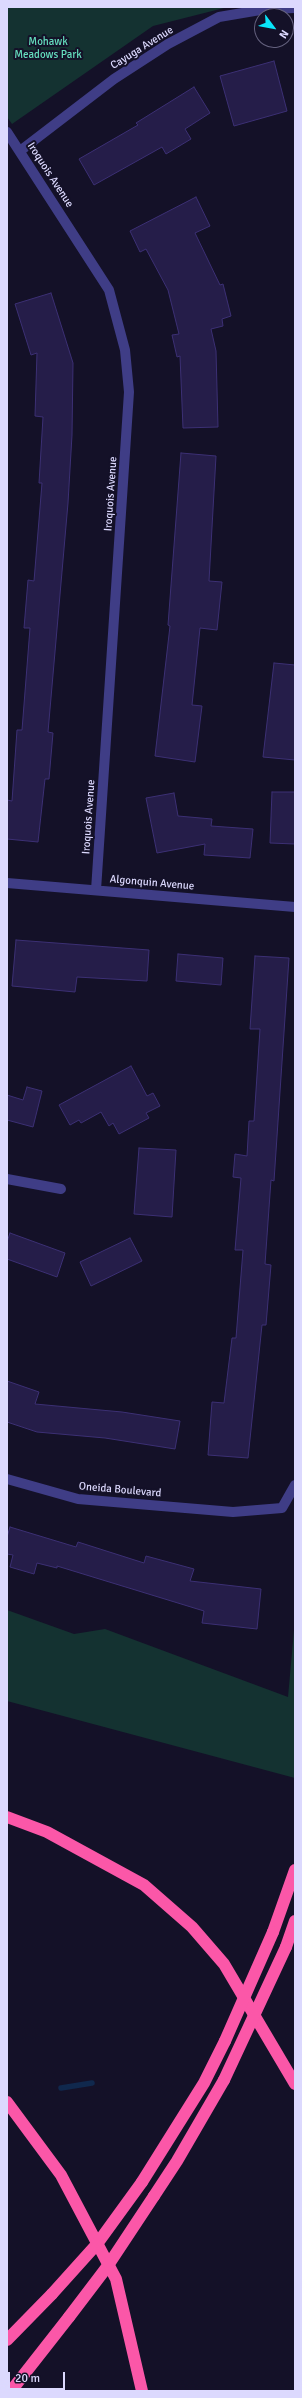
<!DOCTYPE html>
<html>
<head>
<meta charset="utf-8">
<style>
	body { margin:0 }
	#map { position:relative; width:302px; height:2398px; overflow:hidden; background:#141128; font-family:Signika,sans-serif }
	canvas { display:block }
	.frame { position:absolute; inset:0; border:8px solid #dcd9fe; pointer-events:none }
	.north { position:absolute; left:254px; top:8px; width:40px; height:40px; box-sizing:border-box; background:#141128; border:1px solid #64617e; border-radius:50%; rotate:122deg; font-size:11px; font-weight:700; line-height:16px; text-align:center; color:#dcd9fe }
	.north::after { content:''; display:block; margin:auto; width:14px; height:18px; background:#09e5f9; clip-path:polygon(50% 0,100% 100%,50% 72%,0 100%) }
	.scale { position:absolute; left:8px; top:2372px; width:57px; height:18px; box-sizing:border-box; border:2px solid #dcd9fe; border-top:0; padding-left:5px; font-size:12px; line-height:14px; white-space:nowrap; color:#dcd9fe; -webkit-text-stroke:3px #141128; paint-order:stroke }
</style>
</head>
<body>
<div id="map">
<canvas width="302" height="2398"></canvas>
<div class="frame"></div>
<div class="north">N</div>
<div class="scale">20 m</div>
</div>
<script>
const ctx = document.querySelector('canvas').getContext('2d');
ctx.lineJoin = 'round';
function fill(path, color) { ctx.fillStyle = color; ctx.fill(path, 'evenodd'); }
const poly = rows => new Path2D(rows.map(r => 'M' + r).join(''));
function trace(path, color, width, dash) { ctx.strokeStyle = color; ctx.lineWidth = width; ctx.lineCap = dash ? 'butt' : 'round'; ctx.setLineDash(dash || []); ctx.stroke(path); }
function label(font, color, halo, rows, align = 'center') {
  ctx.font = font + ' Signika,sans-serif'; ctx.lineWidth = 4; ctx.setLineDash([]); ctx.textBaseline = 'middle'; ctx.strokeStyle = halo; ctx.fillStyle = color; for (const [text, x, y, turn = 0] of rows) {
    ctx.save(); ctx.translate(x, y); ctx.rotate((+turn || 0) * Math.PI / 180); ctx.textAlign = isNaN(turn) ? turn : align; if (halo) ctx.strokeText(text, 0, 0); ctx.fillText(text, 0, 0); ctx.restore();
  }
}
const green = poly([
	[7,7,228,7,153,26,12,124,7,117],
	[7,1610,74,1634,105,1629,288,1697,295,1619,295,1778,7,1701]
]);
const stream = poly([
	[61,2088,92,2083]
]);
const building = poly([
	[274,61,287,111,234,126,220,76,274,61],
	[194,87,210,113,185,129,191,139,166,154,162,147,94,185,79,159,138,125,136,123,194,87],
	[196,197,210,226,195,233,220,285,223,284,231,316,222,319,223,326,211,329,216,351,218,427,183,428,180,356,177,357,172,335,179,334,168,290,146,249,140,252,130,231,196,197],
	[51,293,73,363,72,435,68,503,48,732,53,733,49,779,45,779,38,842,7,839,7,800,12,801,17,730,22,730,30,628,24,628,28,580,34,581,42,483,39,483,43,417,35,416,37,353,31,355,15,304,51,293],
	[181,453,216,456,209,581,222,582,217,630,200,628,192,705,202,706,195,762,155,756,170,626,168,625,181,453],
	[274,663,295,665,295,760,263,757,274,663],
	[272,792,295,792,295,844,270,843,272,792],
	[174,793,178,816,212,819,211,826,253,829,250,858,204,855,205,844,157,853,146,798,174,793],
	[16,940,149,950,147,981,77,977,75,992,12,986,16,940],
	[178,954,223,958,221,985,176,981,178,954],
	[255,956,289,958,274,1181,271,1180,265,1264,271,1265,266,1325,262,1325,248,1458,208,1455,212,1402,224,1403,232,1338,236,1338,243,1250,235,1250,241,1178,233,1177,235,1154,247,1156,249,1121,254,1121,260,1029,250,1029,255,956],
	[131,1066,147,1096,153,1093,160,1106,146,1113,149,1118,119,1134,113,1123,109,1126,101,1112,81,1123,79,1120,70,1125,59,1105,131,1066],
	[27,1087,42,1091,33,1127,7,1120,7,1095,23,1100,27,1087],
	[139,1148,176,1150,172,1217,134,1214,139,1148],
	[10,1233,65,1253,57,1277,7,1259,7,1242,10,1233],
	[130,1238,142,1261,91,1286,80,1262,130,1238],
	[7,1381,39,1392,35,1404,122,1412,180,1421,175,1449,105,1438,37,1432,7,1422,7,1381],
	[10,1527,76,1547,78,1542,144,1563,146,1556,194,1569,190,1581,261,1589,257,1629,202,1623,204,1611,57,1566,57,1568,37,1563,34,1574,10,1567,13,1555,7,1554,7,1537,10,1527]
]);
const minor = poly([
	[7,132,109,290,125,350,129,392,96,890],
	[20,151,114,79,168,44,219,17,266,9,295,8],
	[7,883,295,907],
	[7,1179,61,1189],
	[7,1479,78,1499,233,1512,282,1508,295,1485]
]);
const motorway = poly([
	[7,1817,47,1832,144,1885,192,1927,224,1964,295,2084],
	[273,1932,295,1870],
	[286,1947,295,1921],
	[7,2102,61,2175,116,2279,142,2391],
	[142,2182,204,2083,225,2041],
	[154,2196,177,2161,224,2080],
	[7,2340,52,2294],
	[11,2391,69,2317]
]);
const motorwayBridge = poly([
	[225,2041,273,1932],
	[224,2080,286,1947],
	[52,2294,97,2244,142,2182],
	[69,2317,107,2267,154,2196]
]);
const parkNames = [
	["Mohawk",48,42],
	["Meadows Park",48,55]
];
const streetNames = [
	["Cayuga Avenue",142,48,-32],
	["Iroquois Avenue",50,175,57],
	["Iroquois Avenue",111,494,-86],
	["Iroquois Avenue",89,817,-86],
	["Algonquin Avenue",152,883,5],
	["Oneida Boulevard",120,1490,5]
];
fill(green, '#143231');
trace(stream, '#10284d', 5.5);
fill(building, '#251d49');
trace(building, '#3c3074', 1);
trace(minor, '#3f3d86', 10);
trace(motorway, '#fb57a8', 12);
trace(motorwayBridge, '#fb57a8', 12);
label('11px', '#65debe', '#141128', parkNames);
label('11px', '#dcd9fe', '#141128', streetNames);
</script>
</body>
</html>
